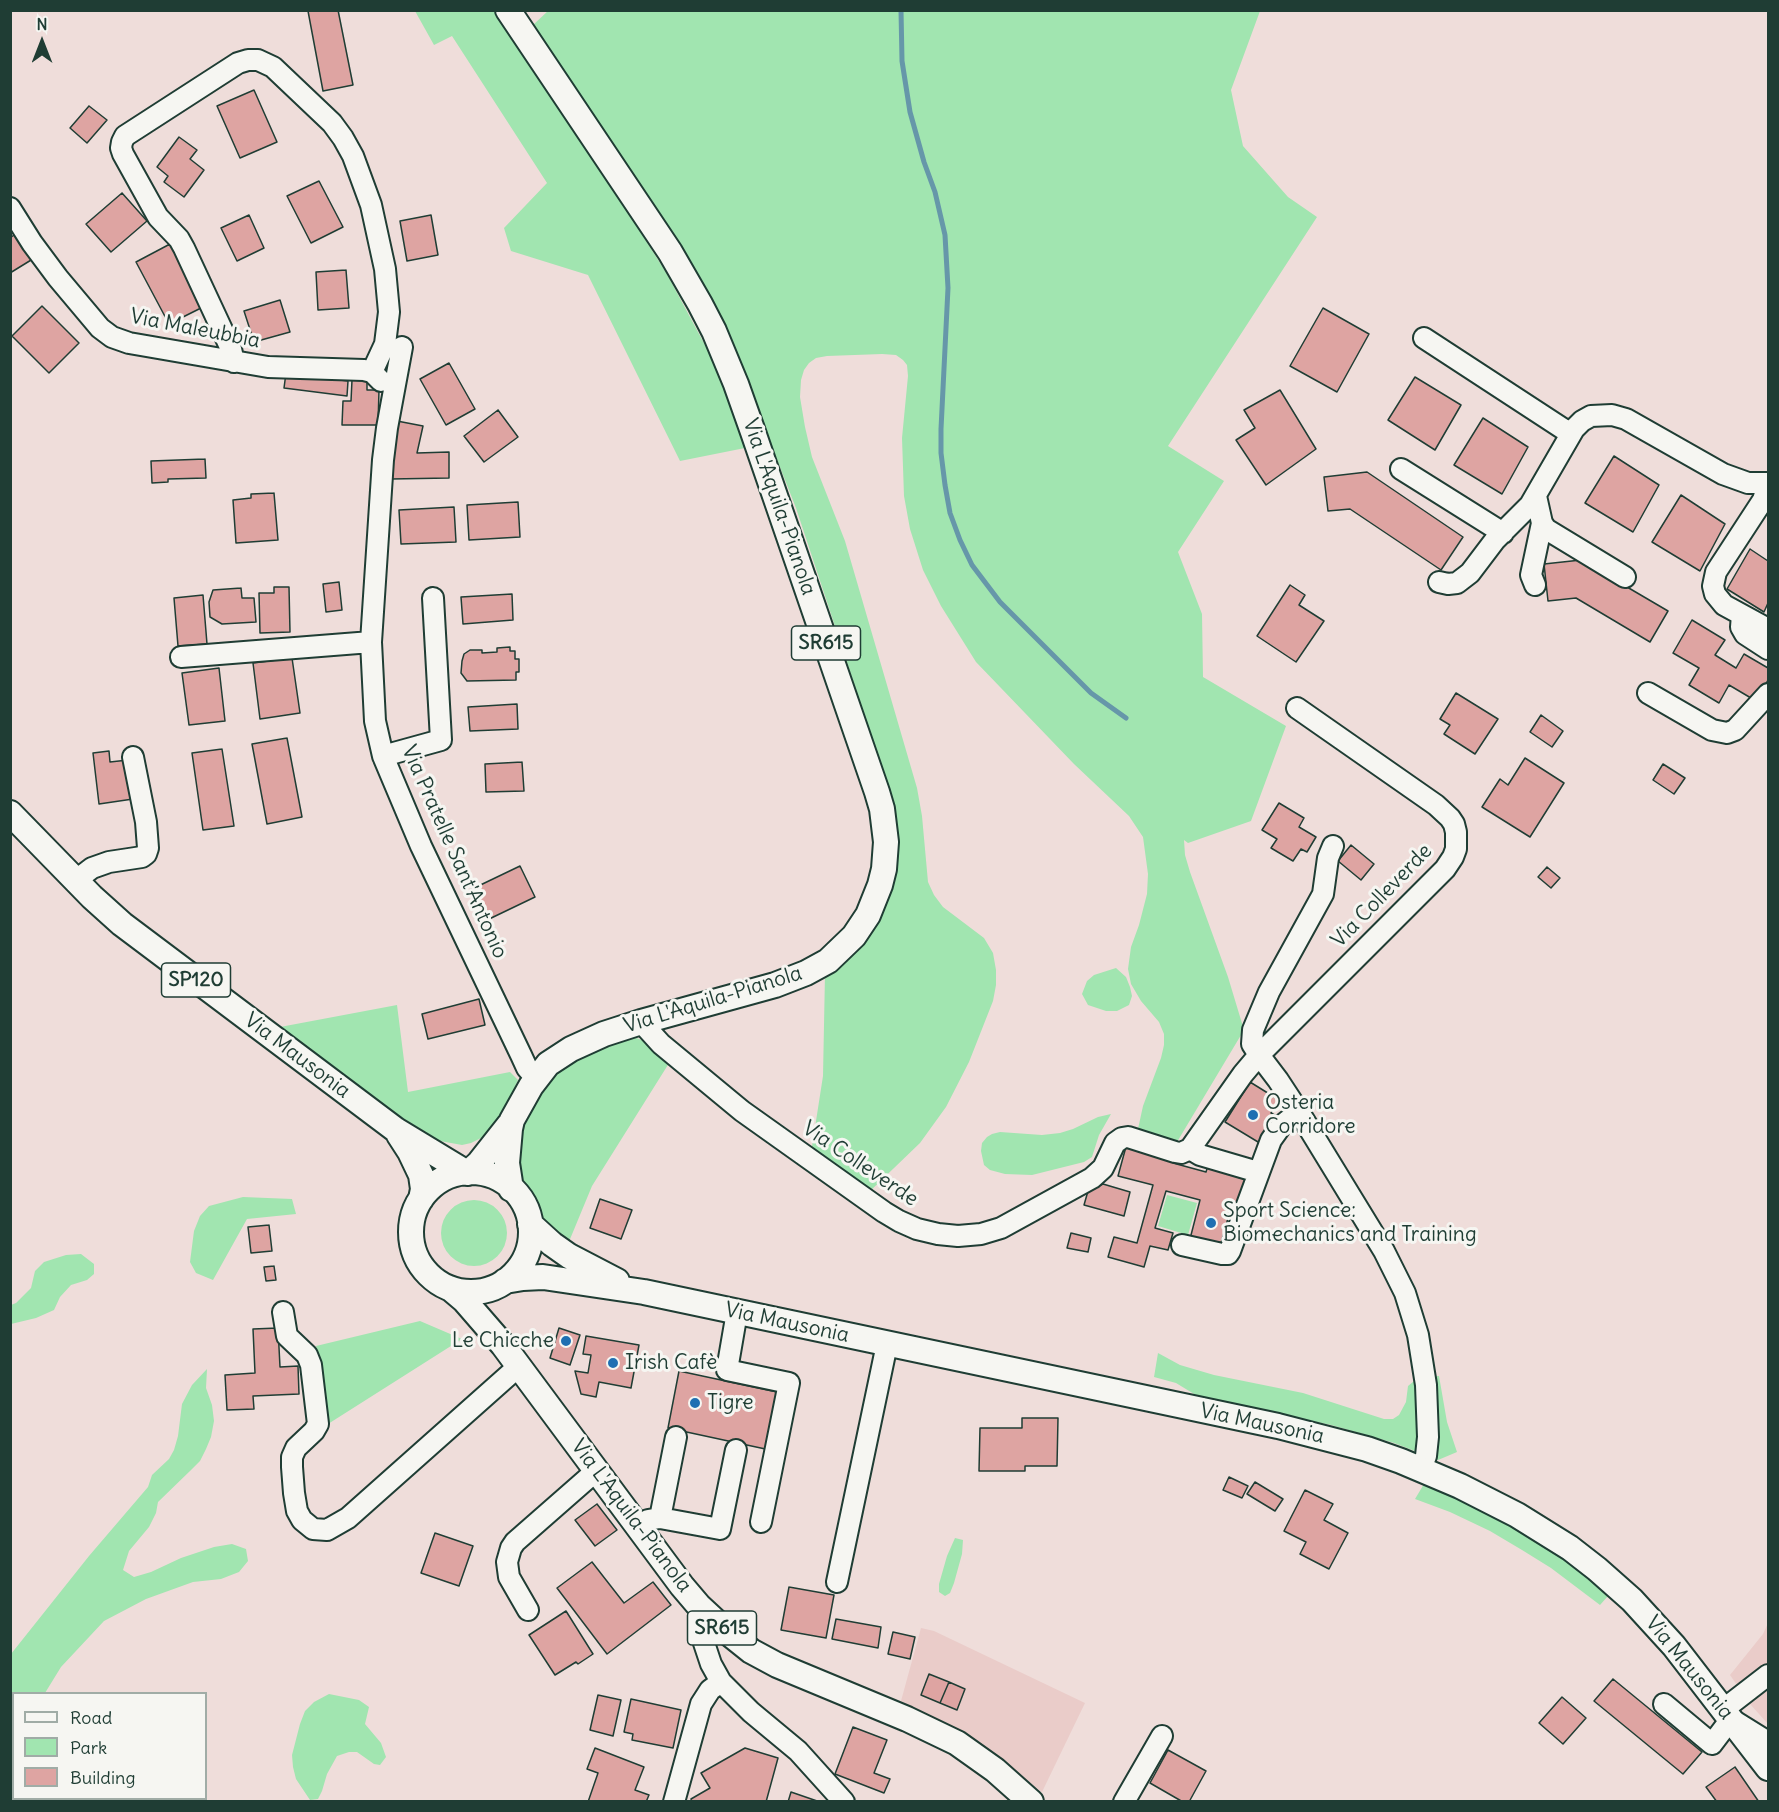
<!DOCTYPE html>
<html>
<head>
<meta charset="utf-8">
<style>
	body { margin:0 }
	#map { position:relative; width:1779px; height:1812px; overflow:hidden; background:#efddda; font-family:Delius,sans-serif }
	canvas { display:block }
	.frame { position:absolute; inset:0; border:12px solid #1f3d34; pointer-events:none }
	.legend { position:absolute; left:12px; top:1692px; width:195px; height:108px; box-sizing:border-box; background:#f6f6f2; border:2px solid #a0aca6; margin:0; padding:8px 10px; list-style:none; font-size:18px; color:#1f3d34 }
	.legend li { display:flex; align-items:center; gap:12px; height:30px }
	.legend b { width:30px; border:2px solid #a0aca6 }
	.north { position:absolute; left:12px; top:12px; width:60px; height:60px; -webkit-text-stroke:4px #f6f6f2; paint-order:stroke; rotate:0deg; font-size:16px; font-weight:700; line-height:24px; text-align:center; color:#1f3d34 }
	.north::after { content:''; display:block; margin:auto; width:21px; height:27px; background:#1f3d34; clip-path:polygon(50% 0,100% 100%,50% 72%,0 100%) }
</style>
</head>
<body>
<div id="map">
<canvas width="1779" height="1812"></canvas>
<div class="frame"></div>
<ul class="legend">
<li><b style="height:8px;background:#f6f6f2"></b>Road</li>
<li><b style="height:16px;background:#a1e5b0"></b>Park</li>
<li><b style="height:16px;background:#dea4a2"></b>Building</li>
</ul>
<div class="north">N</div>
</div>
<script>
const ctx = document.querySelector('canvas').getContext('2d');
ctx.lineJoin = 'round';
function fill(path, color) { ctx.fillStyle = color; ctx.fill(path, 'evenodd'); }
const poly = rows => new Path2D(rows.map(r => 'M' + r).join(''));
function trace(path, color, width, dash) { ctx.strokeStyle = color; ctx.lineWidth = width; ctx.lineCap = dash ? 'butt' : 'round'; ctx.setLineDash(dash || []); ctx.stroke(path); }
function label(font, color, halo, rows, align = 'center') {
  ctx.font = font + ' Delius,sans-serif'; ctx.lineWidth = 6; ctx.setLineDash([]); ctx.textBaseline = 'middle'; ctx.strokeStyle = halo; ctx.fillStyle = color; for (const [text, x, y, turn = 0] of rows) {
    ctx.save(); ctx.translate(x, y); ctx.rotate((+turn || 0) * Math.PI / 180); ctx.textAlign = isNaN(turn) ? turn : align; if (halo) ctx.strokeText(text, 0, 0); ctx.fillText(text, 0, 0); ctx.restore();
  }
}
const built = poly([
	[1768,1623,1768,1724,1750,1704,1730,1675,1763,1634],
	[921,1628,934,1631,1085,1703,1042,1792,1000,1760,949,1726,901,1701]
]);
const green = poly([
	[549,10,1260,11,1231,90,1243,146,1288,197,1317,217,1168,446,1224,481,1178,552,1202,614,1203,677,1286,726,1251,821,1188,843,1184,840,1185,855,1190,872,1228,977,1244,1030,1177,1142,1138,1129,1143,1106,1161,1058,1164,1045,1164,1034,1159,1022,1141,1001,1131,984,1128,969,1131,947,1139,925,1147,894,1148,874,1143,837,1129,816,1074,764,976,662,941,606,923,570,910,529,904,496,902,438,908,376,907,365,903,360,896,355,882,354,827,356,816,358,809,363,804,370,801,380,800,397,805,427,812,457,845,541,917,788,922,816,928,882,934,895,943,907,984,938,993,953,996,970,996,985,993,1001,969,1062,946,1107,920,1143,868,1193,811,1153,823,1076,825,974,864,939,886,781,796,508,728,335,714,304,679,241,533,25],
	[415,11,494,11,573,125,667,274,713,360,745,448,680,461,588,275,511,251,504,228,547,183,452,36,434,45],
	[1116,968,1126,977,1130,987,1132,996,1129,1005,1117,1011,1106,1011,1088,1005,1082,994,1087,981,1094,975],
	[397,1005,408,1092,510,1072,518,1080,501,1118,489,1134,471,1143,462,1145,440,1141,401,1117,280,1027],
	[627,1034,644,1041,671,1060,592,1186,568,1244,554,1232,544,1220,535,1200,520,1178,515,1156,527,1109,561,1065],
	[1111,1114,1099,1135,1092,1157,1084,1162,1032,1175,1005,1174,990,1170,984,1165,981,1151,982,1143,987,1137,992,1134,1000,1132,1042,1135,1060,1133,1073,1129,1098,1117],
	[1167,1195,1197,1203,1188,1235,1158,1226],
	[243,1197,292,1199,296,1214,247,1219,213,1280,196,1273,190,1262,194,1231,200,1216,209,1206],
	'441 1233a33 33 0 1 1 66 0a33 33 0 1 1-66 0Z',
	[81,1254,94,1264,94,1274,87,1280,71,1285,60,1297,54,1310,36,1318,11,1324,11,1305,16,1303,31,1288,35,1271,44,1262,66,1255],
	[420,1321,462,1339,328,1424,316,1346],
	[1158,1353,1180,1365,1214,1375,1303,1393,1384,1419,1393,1419,1399,1415,1406,1402,1408,1386,1419,1377,1439,1376,1447,1422,1457,1452,1438,1460,1394,1443,1331,1425,1199,1397,1176,1383,1154,1377],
	[207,1369,206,1388,212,1405,214,1421,211,1437,206,1449,200,1461,190,1471,158,1502,156,1513,149,1527,129,1551,123,1570,134,1577,151,1572,181,1558,214,1547,232,1544,246,1549,248,1561,239,1572,221,1579,193,1582,146,1599,104,1621,61,1667,45,1693,14,1694,13,1707,11,1704,11,1654,89,1556,148,1487,152,1475,169,1459,174,1450,178,1436,182,1404,192,1385],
	[1427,1479,1512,1523,1553,1550,1587,1575,1613,1597,1608,1596,1600,1605,1551,1568,1522,1550,1490,1531,1450,1512,1415,1499],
	[955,1538,963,1540,962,1554,954,1583,950,1593,945,1596,939,1592,939,1584,947,1556],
	[329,1694,359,1700,369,1707,365,1724,381,1743,386,1757,380,1765,374,1764,357,1752,349,1752,337,1756,327,1774,322,1791,318,1799,310,1800,296,1779,293,1767,292,1755,300,1724,305,1711,314,1702]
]);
const stream = poly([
	[901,10,902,61,910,112,924,162,935,192,945,235,948,288,941,429,941,453,945,485,950,513,960,540,972,565,1000,602,1091,693,1126,718]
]);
const building = poly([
	[312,10,338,10,353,85,323,91,308,11,312,10],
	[254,90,277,142,240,158,217,106,254,90],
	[89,106,107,120,87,143,70,128,89,106],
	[179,137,197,150,190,159,204,170,184,197,164,182,168,176,157,167,179,137],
	[319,181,343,227,311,243,287,196,319,181],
	[122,193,147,221,111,252,86,224,122,193],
	[249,215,264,248,237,261,221,228,249,215],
	[431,215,438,255,407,261,400,221,431,215],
	[18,232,36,257,10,273,10,238,18,232],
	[170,244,203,307,169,324,136,262,170,244],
	[346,270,349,308,318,310,316,272,346,270],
	[280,300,290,332,254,342,244,311,280,300],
	[42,306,79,343,49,373,12,336,42,306],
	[1323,308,1369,334,1337,392,1290,366,1323,308],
	[449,363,475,409,446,425,420,379,449,363],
	[286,373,348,381,347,396,284,388,286,373],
	[1415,377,1461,405,1435,450,1388,420,1415,377],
	[352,380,367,381,367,390,379,390,378,425,342,425,343,401,351,401,352,380],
	[1280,390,1316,449,1266,485,1236,440,1255,428,1244,410,1280,390],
	[498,410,518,437,484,462,464,436,498,410],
	[1483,418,1528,447,1502,494,1454,465,1483,418],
	[397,421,423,426,417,453,449,452,449,478,391,479,391,453,397,421],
	[1614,456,1659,485,1633,532,1585,503,1614,456],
	[205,459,206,478,168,479,168,482,152,483,151,461,205,459],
	[1367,472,1463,537,1441,570,1350,509,1328,511,1324,477,1367,472],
	[274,493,278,540,236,543,233,500,251,498,251,494,274,493],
	[1681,495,1725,524,1700,571,1652,542,1681,495],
	[518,502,520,537,469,540,467,505,518,502],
	[454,507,456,542,401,544,399,510,454,507],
	[1750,549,1768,561,1768,603,1764,612,1727,589,1750,549],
	[1581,560,1668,611,1650,642,1576,598,1548,601,1544,564,1581,560],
	[339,582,342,610,326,612,323,584,339,582],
	[1290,585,1305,595,1299,605,1324,621,1296,662,1257,636,1290,585],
	[274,587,289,587,290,632,260,633,259,593,274,593,274,587],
	[241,588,242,598,254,598,256,622,222,624,210,617,209,602,213,590,241,588],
	[512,594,513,620,463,624,461,597,512,594],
	[203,595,207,644,178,646,174,598,203,595],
	[1692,620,1725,640,1715,655,1736,668,1744,654,1768,668,1768,680,1756,701,1729,685,1719,703,1689,685,1699,668,1673,653,1692,620],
	[510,647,510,651,515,651,515,659,519,659,519,672,516,672,516,680,467,681,461,673,462,661,464,654,470,650,482,650,482,653,497,652,497,648,510,647],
	[292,658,300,713,260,719,253,663,292,658],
	[219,668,225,721,189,725,182,673,219,668],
	[1456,693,1498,719,1475,754,1444,734,1450,725,1440,719,1456,693],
	[517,704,518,729,470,731,468,707,517,704],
	[1541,715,1563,731,1552,747,1530,732,1541,715],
	[287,738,302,817,267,824,252,744,287,738],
	[222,749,234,826,203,830,192,753,222,749],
	[109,751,110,762,128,760,133,799,99,804,93,753,109,751],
	[1525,758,1564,783,1530,837,1482,807,1500,779,1508,785,1525,758],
	[522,762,524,791,486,792,485,764,522,762],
	[1663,764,1685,778,1674,794,1653,780,1663,764],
	[1279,803,1304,818,1299,827,1316,837,1307,852,1301,849,1293,861,1271,848,1277,839,1262,830,1279,803],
	[1351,845,1374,864,1361,880,1338,861,1351,845],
	[520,866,535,897,485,921,470,890,520,866],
	[1547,867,1560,878,1551,888,1538,877,1547,867],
	[479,999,485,1025,428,1039,422,1014,479,999],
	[1250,1082,1279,1100,1271,1113,1280,1118,1263,1145,1225,1122,1250,1082],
	[1127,1143,1175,1155,1173,1163,1206,1172,1209,1162,1239,1170,1237,1177,1249,1180,1239,1213,1230,1211,1220,1247,1190,1239,1200,1200,1166,1191,1155,1228,1173,1233,1168,1250,1150,1246,1144,1267,1108,1257,1114,1237,1137,1243,1153,1185,1118,1176,1127,1143],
	[1103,1184,1130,1192,1124,1216,1084,1205,1088,1191,1103,1184],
	[600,1199,632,1210,621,1239,590,1228,600,1199],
	[269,1225,272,1251,251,1253,248,1227,269,1225],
	[1071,1233,1091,1238,1088,1252,1067,1248,1071,1233],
	[274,1266,276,1280,266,1281,264,1267,274,1266],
	[278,1328,280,1367,298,1366,299,1394,253,1396,254,1409,227,1410,225,1375,255,1373,253,1329,278,1328],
	[559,1328,580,1335,570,1365,550,1358,559,1328],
	[586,1336,639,1345,631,1388,599,1382,596,1397,581,1394,575,1371,588,1373,591,1355,583,1354,586,1336],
	[679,1371,782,1393,770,1450,668,1428,679,1371],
	[1022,1418,1058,1418,1057,1466,1025,1466,1025,1471,979,1471,980,1428,1022,1428,1022,1418],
	[1229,1477,1248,1486,1242,1498,1223,1490,1229,1477],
	[1255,1482,1283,1499,1275,1511,1247,1494,1255,1482],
	[1305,1490,1333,1504,1324,1520,1348,1533,1329,1569,1300,1554,1306,1542,1284,1531,1305,1490],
	[597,1504,617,1530,595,1546,575,1520,597,1504],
	[435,1533,473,1546,459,1586,421,1573,435,1533],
	[592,1562,624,1603,653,1582,671,1605,607,1654,557,1588,592,1562],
	[789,1587,834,1595,826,1638,781,1630,789,1587],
	[566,1611,593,1654,578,1664,576,1662,555,1675,529,1635,566,1611],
	[836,1619,881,1627,878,1648,832,1639,836,1619],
	[893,1632,915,1637,910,1659,888,1654,893,1632],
	[929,1674,949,1682,940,1703,921,1695,929,1674],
	[1613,1679,1702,1752,1683,1774,1594,1701,1613,1679],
	[949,1682,965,1689,957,1710,940,1703,949,1682],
	[598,1695,621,1700,613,1736,590,1730,598,1695],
	[1562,1697,1586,1718,1563,1744,1539,1723,1562,1697],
	[631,1699,681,1710,673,1748,632,1740,633,1734,624,1732,631,1699],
	[853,1727,887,1740,874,1773,890,1779,884,1793,835,1774,853,1727],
	[595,1748,644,1767,635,1790,649,1795,646,1802,588,1802,598,1773,587,1769,595,1748],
	[745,1748,778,1758,766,1802,692,1802,691,1799,710,1788,701,1773,745,1748],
	[1168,1750,1206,1771,1189,1802,1183,1802,1150,1783,1168,1750],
	[1735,1767,1759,1802,1717,1802,1706,1787,1735,1767],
	[791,1792,820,1802,788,1802,791,1792],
	[126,1798,181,1798,179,1802,132,1802,126,1798]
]);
const minor = poly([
	[10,208,32,243,58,278,100,328,112,337,129,343,268,367,364,370,372,372,381,381],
	[1424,338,1571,434],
	[402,347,387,428,383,460,371,642,375,721,383,756,421,846,521,1055,527,1068,536,1078],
	[234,362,231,349,184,248,179,239,158,217,123,154,121,148,122,142,125,136,238,63,248,60,258,60,273,67,332,123,343,138,353,156,371,205,385,269,389,312,385,344,372,372],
	[1401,469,1503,533],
	[1765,484,1766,490,1763,500,1716,572,1713,586,1715,594,1724,605,1768,629],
	[1536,496,1542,523,1546,529,1625,577],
	[1439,582,1448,584,1457,583,1470,573,1495,540,1530,505,1574,429,1582,421,1591,416,1612,415,1626,419,1723,474,1748,483,1768,483],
	[1535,585,1531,575,1542,523],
	[1742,615,1741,627,1745,634,1768,649],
	[181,657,371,642],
	[1648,693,1712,730,1727,733,1735,730,1768,694],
	[1297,708,1436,805,1450,818,1454,824,1456,832,1456,849,1453,857,1445,869,1259,1055,1252,1044,1253,1030,1269,992,1323,894,1328,858,1333,846],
	[383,756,441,740,433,598],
	[75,881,92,868,109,862,142,857,146,854,148,848,146,822,133,757],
	[641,1022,661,1044,742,1111,884,1212,899,1221,917,1229,938,1234,958,1236,981,1234,1001,1228,1092,1178,1103,1168,1115,1143,1122,1138,1128,1137,1175,1152,1181,1153,1190,1149,1243,1074,1259,1055,1278,1080,1299,1112,1384,1251,1405,1293,1418,1335,1426,1385,1428,1437,1426,1456,1421,1469],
	[1190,1149,1200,1155,1258,1172],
	[1182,1245,1222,1254,1228,1254,1230,1251,1271,1140,1281,1126,1299,1112],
	[283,1312,287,1336,307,1355,311,1365,318,1424,314,1431,296,1448,292,1457,292,1467,294,1493,297,1511,302,1520,313,1529,327,1530,348,1518,519,1366],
	[737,1312,727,1370,789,1383,761,1522],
	[660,1518,676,1437],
	[638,1527,648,1520,660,1518,720,1529,736,1450],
	[837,1582,887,1344],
	[528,1610,509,1577,507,1562,511,1548,515,1542,596,1471],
	[708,1616,702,1624,702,1637,711,1664,721,1682,751,1712,798,1751,844,1802],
	[1664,1704,1712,1744,1731,1719,1768,1742],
	[1724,1709,1768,1675],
	[674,1802,701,1704,710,1690,721,1682],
	[1124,1802,1162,1736]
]);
const major = poly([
	[508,10,670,252,700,304,714,331,736,384,753,432,877,792,882,809,886,842,884,869,880,885,868,915,854,936,828,961,806,973,775,985,641,1022,604,1034,571,1049,548,1064,531,1086,512,1120,510,1129,507,1163,511,1189],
	[10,813,92,897,122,924,396,1130,467,1173],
	[399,1135,410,1152,421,1175,423,1189,421,1199],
	'411 1232a60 60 0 1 1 120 0a60 60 0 1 1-120 0Z',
	[468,1173,479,1163,509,1125],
	[530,1224,552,1244,569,1256,617,1281],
	[505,1281,523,1278,543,1277,644,1292,1278,1426,1367,1449,1401,1461,1460,1486,1517,1515,1570,1548,1597,1569,1632,1600,1674,1646,1768,1768],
	[451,1289,464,1300,503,1345,682,1586,699,1606,726,1631,751,1651,777,1665,907,1719,957,1743,995,1770,1031,1802]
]);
const markers = [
	[1253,1115,6,"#1f6fb2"],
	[1211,1223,6,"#1f6fb2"],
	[566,1341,6,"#1f6fb2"],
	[613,1363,6,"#1f6fb2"],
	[695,1403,6,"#1f6fb2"]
];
const shields = [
	[826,643,69],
	[196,980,69],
	[722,1628,69]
];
const shieldNames = [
	["SR615",826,643],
	["SP120",196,980],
	["SR615",722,1628]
];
const streetNames = [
	["Via Maleubbia",195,329,11],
	["Via L'Aquila-Pianola",779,507,71],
	["Via Pratelle Sant'Antonio",454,852,66],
	["Via Colleverde",1382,896,-46],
	["Via L'Aquila-Pianola",713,1000,-17],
	["Via Mausonia",297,1056,37],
	["Via Colleverde",860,1164,34],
	["Via Mausonia",787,1323,12],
	["Via Mausonia",1262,1424,12],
	["Via L'Aquila-Pianola",631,1516,53],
	["Via Mausonia",1689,1668,51]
];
const poiNames = [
	["Osteria",1265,1103],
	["Corridore",1265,1127],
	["Sport Science:",1223,1211],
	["Biomechanics and Training",1223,1235],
	["Le Chicche",554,1341,"right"],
	["Irish Cafè",625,1363],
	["Tigre",707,1403]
];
fill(built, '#eaccc9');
fill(green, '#a1e5b0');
trace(stream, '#6697a9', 5);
fill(building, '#dea4a2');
trace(building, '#1f3d34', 1.5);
trace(minor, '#1f3d34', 24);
trace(major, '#1f3d34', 28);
trace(minor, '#f6f6f2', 20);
trace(major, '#f6f6f2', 24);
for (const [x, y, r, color] of markers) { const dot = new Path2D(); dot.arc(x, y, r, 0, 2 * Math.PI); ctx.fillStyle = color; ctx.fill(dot); trace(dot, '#f6f6f2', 2); }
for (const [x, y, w] of shields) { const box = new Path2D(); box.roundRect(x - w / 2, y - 17, w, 34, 4.5); ctx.fillStyle = '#f6f6f2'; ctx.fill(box); trace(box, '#1f3d34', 1.5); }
label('bold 20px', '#1f3d34', null, shieldNames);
label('21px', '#1f3d34', '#f6f6f2', streetNames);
label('21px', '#1f3d34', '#f6f6f2', poiNames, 'left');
</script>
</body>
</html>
